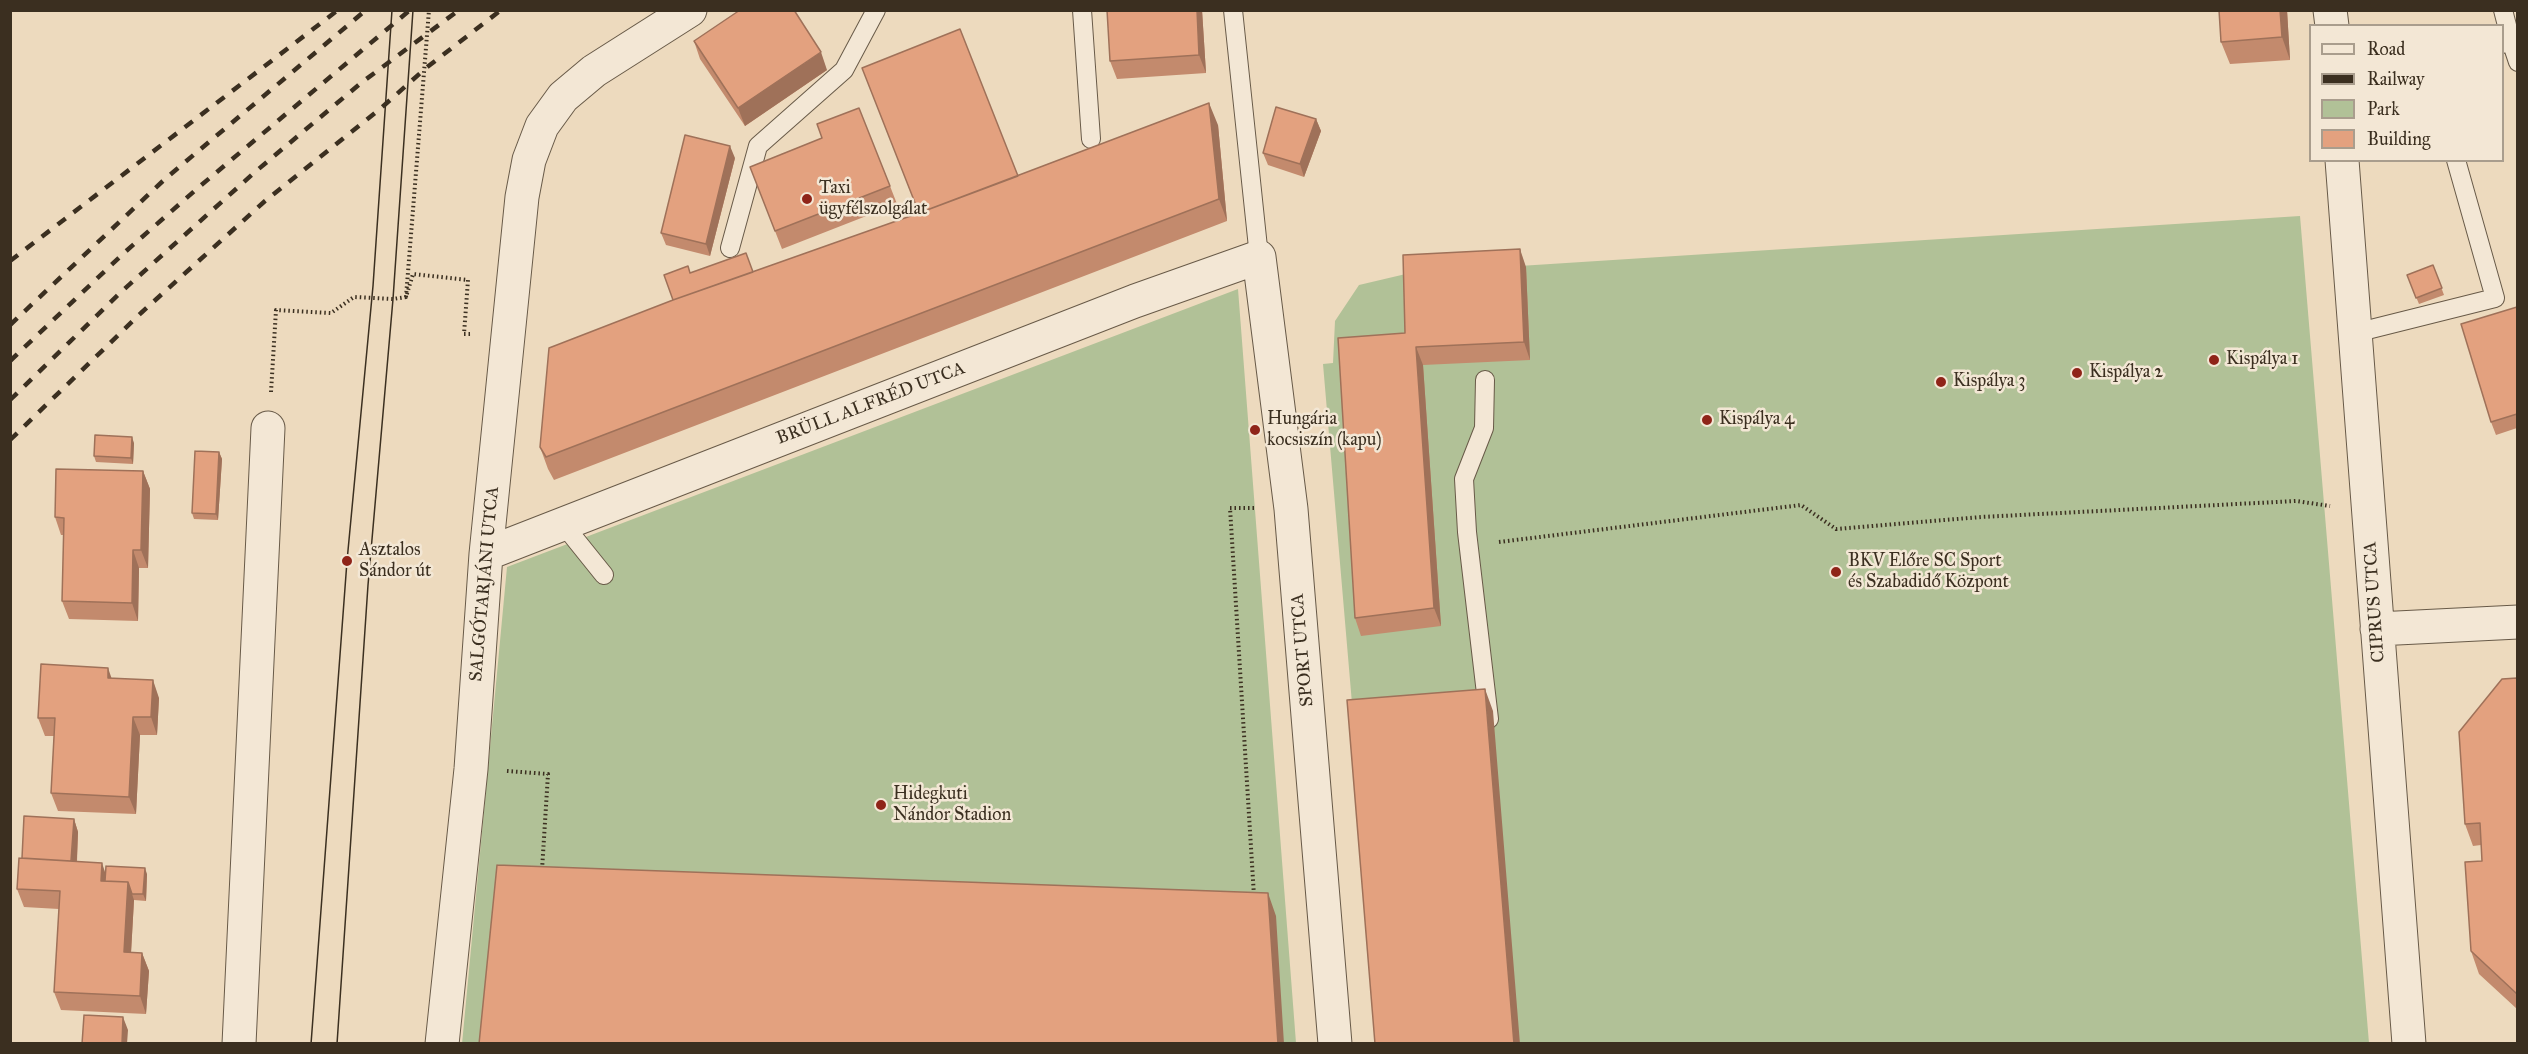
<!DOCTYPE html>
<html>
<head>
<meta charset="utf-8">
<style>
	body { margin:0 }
	#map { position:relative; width:2528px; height:1054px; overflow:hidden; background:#eddabe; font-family:"IM FELL Great Primer",serif }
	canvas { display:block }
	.frame { position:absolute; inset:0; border:12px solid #3b2f20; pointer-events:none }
	.legend { position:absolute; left:2309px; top:24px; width:195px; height:138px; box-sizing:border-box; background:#f3e7d5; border:2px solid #a99d8d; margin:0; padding:8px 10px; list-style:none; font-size:18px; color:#3b2f20 }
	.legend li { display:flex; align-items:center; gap:12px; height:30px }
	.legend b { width:30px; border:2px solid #a99d8d }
</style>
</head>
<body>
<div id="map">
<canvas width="2528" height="1054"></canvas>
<div class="frame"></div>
<ul class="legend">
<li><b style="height:8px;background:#f3e7d5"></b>Road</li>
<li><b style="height:8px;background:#3b2f20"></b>Railway</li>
<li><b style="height:16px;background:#b1c197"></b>Park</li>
<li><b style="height:16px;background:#e3a17f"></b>Building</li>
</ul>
</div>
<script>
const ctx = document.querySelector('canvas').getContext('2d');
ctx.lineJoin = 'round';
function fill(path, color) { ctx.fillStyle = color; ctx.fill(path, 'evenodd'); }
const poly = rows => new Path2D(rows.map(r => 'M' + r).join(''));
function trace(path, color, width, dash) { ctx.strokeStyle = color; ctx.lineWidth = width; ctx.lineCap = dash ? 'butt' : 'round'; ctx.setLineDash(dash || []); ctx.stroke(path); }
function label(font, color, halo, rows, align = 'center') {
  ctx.font = font + ' "IM FELL Great Primer",serif'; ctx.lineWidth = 5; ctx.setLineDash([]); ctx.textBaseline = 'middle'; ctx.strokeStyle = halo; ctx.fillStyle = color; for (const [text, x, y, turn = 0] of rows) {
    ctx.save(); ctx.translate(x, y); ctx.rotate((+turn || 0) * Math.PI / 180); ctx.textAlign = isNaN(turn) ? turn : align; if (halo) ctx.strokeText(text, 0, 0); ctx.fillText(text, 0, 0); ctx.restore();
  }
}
const green = poly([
	[2300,216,2369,1043,1381,1043,1323,364,1333,363,1335,321,1359,285,1410,273],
	[1238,289,1296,1043,462,1044,507,567]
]);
const path = poly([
	[271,392,276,310,331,313,354,297,393,299,406,297,413,274,468,280,464,334,471,334],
	[1254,508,1230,508,1254,896],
	[1499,542,1801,505,1836,529,1981,517,2296,501,2330,506],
	[507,771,548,774,542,870]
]);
const lane = poly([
	[1082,10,1091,139],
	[1233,10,1259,257],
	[2503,10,2511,41],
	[2502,44,2511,41,2518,62],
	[730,248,758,146,844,70,876,10],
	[2355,333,2495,298,2456,160],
	[1485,380,1484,428,1464,479,1467,532,1489,719],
	[563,524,604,575]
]);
const street = poly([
	[2330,10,2332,26],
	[2342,160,2409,1044],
	[486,554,1135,301,1259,257,1291,509,1335,1044],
	[2377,629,2518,622],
	[239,1044,268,428],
	[442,1044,471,769,486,554,522,197,529,160,542,126,563,97,594,71,690,10]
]);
const tram = poly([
	[311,1044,347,561,373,286,392,10],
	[337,1044,368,585,393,299,413,10]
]);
const rail = poly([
	[10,261,338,10],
	[10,325,165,179,366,10],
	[10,361,125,252,199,187,410,10],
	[10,400,121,292,255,172,361,83,459,10],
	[10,440,141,313,265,201,380,109,426,68,501,10]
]);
const pathBridge = poly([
	[406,297,429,10]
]);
const wall = poly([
	[1202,10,1206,73,1117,79,1110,61],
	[2219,10,2287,10,2290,60,2230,64,2221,42],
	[694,41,827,70,745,126,700,59],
	[862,68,1018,176,1218,125,1227,221,554,480,548,469,540,447,673,300,690,273,753,272,919,213],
	[1316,119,1321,131,1304,177,1268,165,1263,153],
	[822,138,890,186,897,204,782,249,750,167],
	[735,158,710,256,666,245,661,233],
	[2433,265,2444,295,2419,304,2407,275],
	[1526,267,1530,360,1423,365,1441,626,1361,636,1355,618,1405,333],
	[2517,307,2517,428,2496,435,2491,422],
	[134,443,133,464,96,462,94,456],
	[219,452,222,459,218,520,194,519,192,513],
	[143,471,150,489,148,568,139,568,138,621,69,619,62,601,64,535,61,535,55,517],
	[112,678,159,698,157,735,140,735,136,814,58,811,51,793,54,736,45,736,38,718],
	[2517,678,2517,1009,2479,974,2471,951,2482,861,2481,845,2473,846,2465,824],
	[74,819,78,832,77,862,106,875,147,874,146,901,134,900,131,953,142,953,149,971,146,1014,61,1010,54,992,59,909,24,907,17,889,22,858]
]);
const shadedWall = poly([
	[1197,10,1202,10,1206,73,1199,55],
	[2280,10,2287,10,2290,60,2282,37],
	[821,52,827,70,745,126,738,108],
	[1209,103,1218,125,1227,221,1219,199],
	[1316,119,1321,131,1304,177,1300,164],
	[730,146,735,158,710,256,706,244],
	[1520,249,1526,267,1530,360,1524,342],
	[1416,347,1423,365,1441,626,1434,608],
	[132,437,134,443,133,464,131,458],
	[219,452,222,459,218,520,216,514],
	[143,471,150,489,148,568,141,550],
	[133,550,139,568,138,621,132,603],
	[108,668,114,685,108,678],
	[153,680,159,698,157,735,151,717],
	[1485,689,1493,711,1520,1044,1514,1044],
	[133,717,140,735,136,814,129,797],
	[74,819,78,832,76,879,71,867],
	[102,863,108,881,101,881],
	[145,868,147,874,146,901,143,894],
	[128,882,134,900,130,970,124,952],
	[1268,893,1276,916,1284,1044,1278,1044],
	[142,953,149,971,146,1014,140,996],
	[123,1017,128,1030,127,1044,122,1044]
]);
const building = poly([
	[740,10,794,10,821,52,738,108,694,41,740,10],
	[1107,10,1197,10,1199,55,1110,61,1107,10],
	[2219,10,2280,10,2282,37,2221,42,2219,10],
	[960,29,1018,176,919,213,862,68,960,29],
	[1209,103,1219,199,546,457,540,447,549,348,673,300,919,213,1209,103],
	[1276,107,1316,119,1300,164,1263,153,1276,107],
	[859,108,890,186,775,231,750,167,822,138,817,124,859,108],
	[685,135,730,146,706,244,661,233,685,135],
	[1520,249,1524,342,1416,347,1434,608,1355,618,1338,338,1405,333,1403,255,1520,249],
	[746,253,753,272,673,300,664,275,688,266,690,273,746,253],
	[2433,265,2442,288,2416,298,2407,275,2433,265],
	[2517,307,2517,414,2491,422,2461,324,2517,307],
	[95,435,132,437,131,458,94,456,95,435],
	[195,451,219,452,216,514,192,513,195,451],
	[56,469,143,471,141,550,133,550,132,603,62,601,64,518,55,517,56,469],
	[41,664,108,668,108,678,153,680,151,717,133,717,129,797,51,793,55,718,38,718,41,664],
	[2517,678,2517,994,2471,951,2465,862,2482,861,2480,823,2465,824,2459,732,2502,679,2517,678],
	[1485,689,1514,1044,1375,1044,1347,700,1485,689],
	[24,816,74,819,71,861,22,858,24,816],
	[19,858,102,863,101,881,128,882,124,952,142,953,140,996,54,992,60,891,17,889,19,858],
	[497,865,1268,893,1278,1044,479,1044,497,865],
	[106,866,145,868,143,894,132,894,128,882,105,881,106,866],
	[84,1015,123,1017,122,1044,82,1044,84,1015]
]);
const markers = [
	[807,199,6,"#8f2418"],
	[2214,360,6,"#8f2418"],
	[2077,373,6,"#8f2418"],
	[1941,382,6,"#8f2418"],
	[1707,420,6,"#8f2418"],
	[1255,430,6,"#8f2418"],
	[347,561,6,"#8f2418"],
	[1836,572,6,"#8f2418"],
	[881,805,6,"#8f2418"]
];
const poiNames = [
	["Taxi",819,189],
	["ügyfélszolgálat",819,210],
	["Kispálya 1",2226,360],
	["Kispálya 2",2089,373],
	["Kispálya 3",1953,382],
	["Hungária",1267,420],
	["kocsiszín (kapu)",1267,441],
	["Kispálya 4",1719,420],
	["Asztalos",359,551],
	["Sándor út",359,572],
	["BKV Előre SC Sport",1848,562],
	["és Szabadidő Központ",1848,583],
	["Hidegkuti",893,795],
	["Nándor Stadion",893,816]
];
const streetNames = [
	["BRÜLL ALFRÉD UTCA",871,404,-21],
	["SALGÓTARJÁNI UTCA",485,584,-85],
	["CIPRUS UTCA",2375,602,-94],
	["SPORT UTCA",1303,650,-95]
];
fill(green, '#b1c197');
trace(lane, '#685a48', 20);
trace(street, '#685a48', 35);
trace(path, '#3b2f20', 4, [1.5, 3]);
trace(lane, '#f3e7d5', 18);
trace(street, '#f3e7d5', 33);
trace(tram, '#3b2f20', 1.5);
trace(rail, '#3b2f20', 4.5, [10, 10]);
trace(pathBridge, '#3b2f20', 4, [1.5, 3]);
fill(wall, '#c38a6d');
fill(shadedWall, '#9f7159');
fill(building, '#e3a17f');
trace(building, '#9f7159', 1.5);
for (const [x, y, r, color] of markers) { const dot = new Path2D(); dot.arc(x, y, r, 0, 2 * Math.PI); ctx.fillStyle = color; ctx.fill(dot); trace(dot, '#f3e7d5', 2); }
label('18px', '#3b2f20', '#f3e7d5', poiNames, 'left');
label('18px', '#3b2f20', '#f3e7d5', streetNames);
</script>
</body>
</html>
